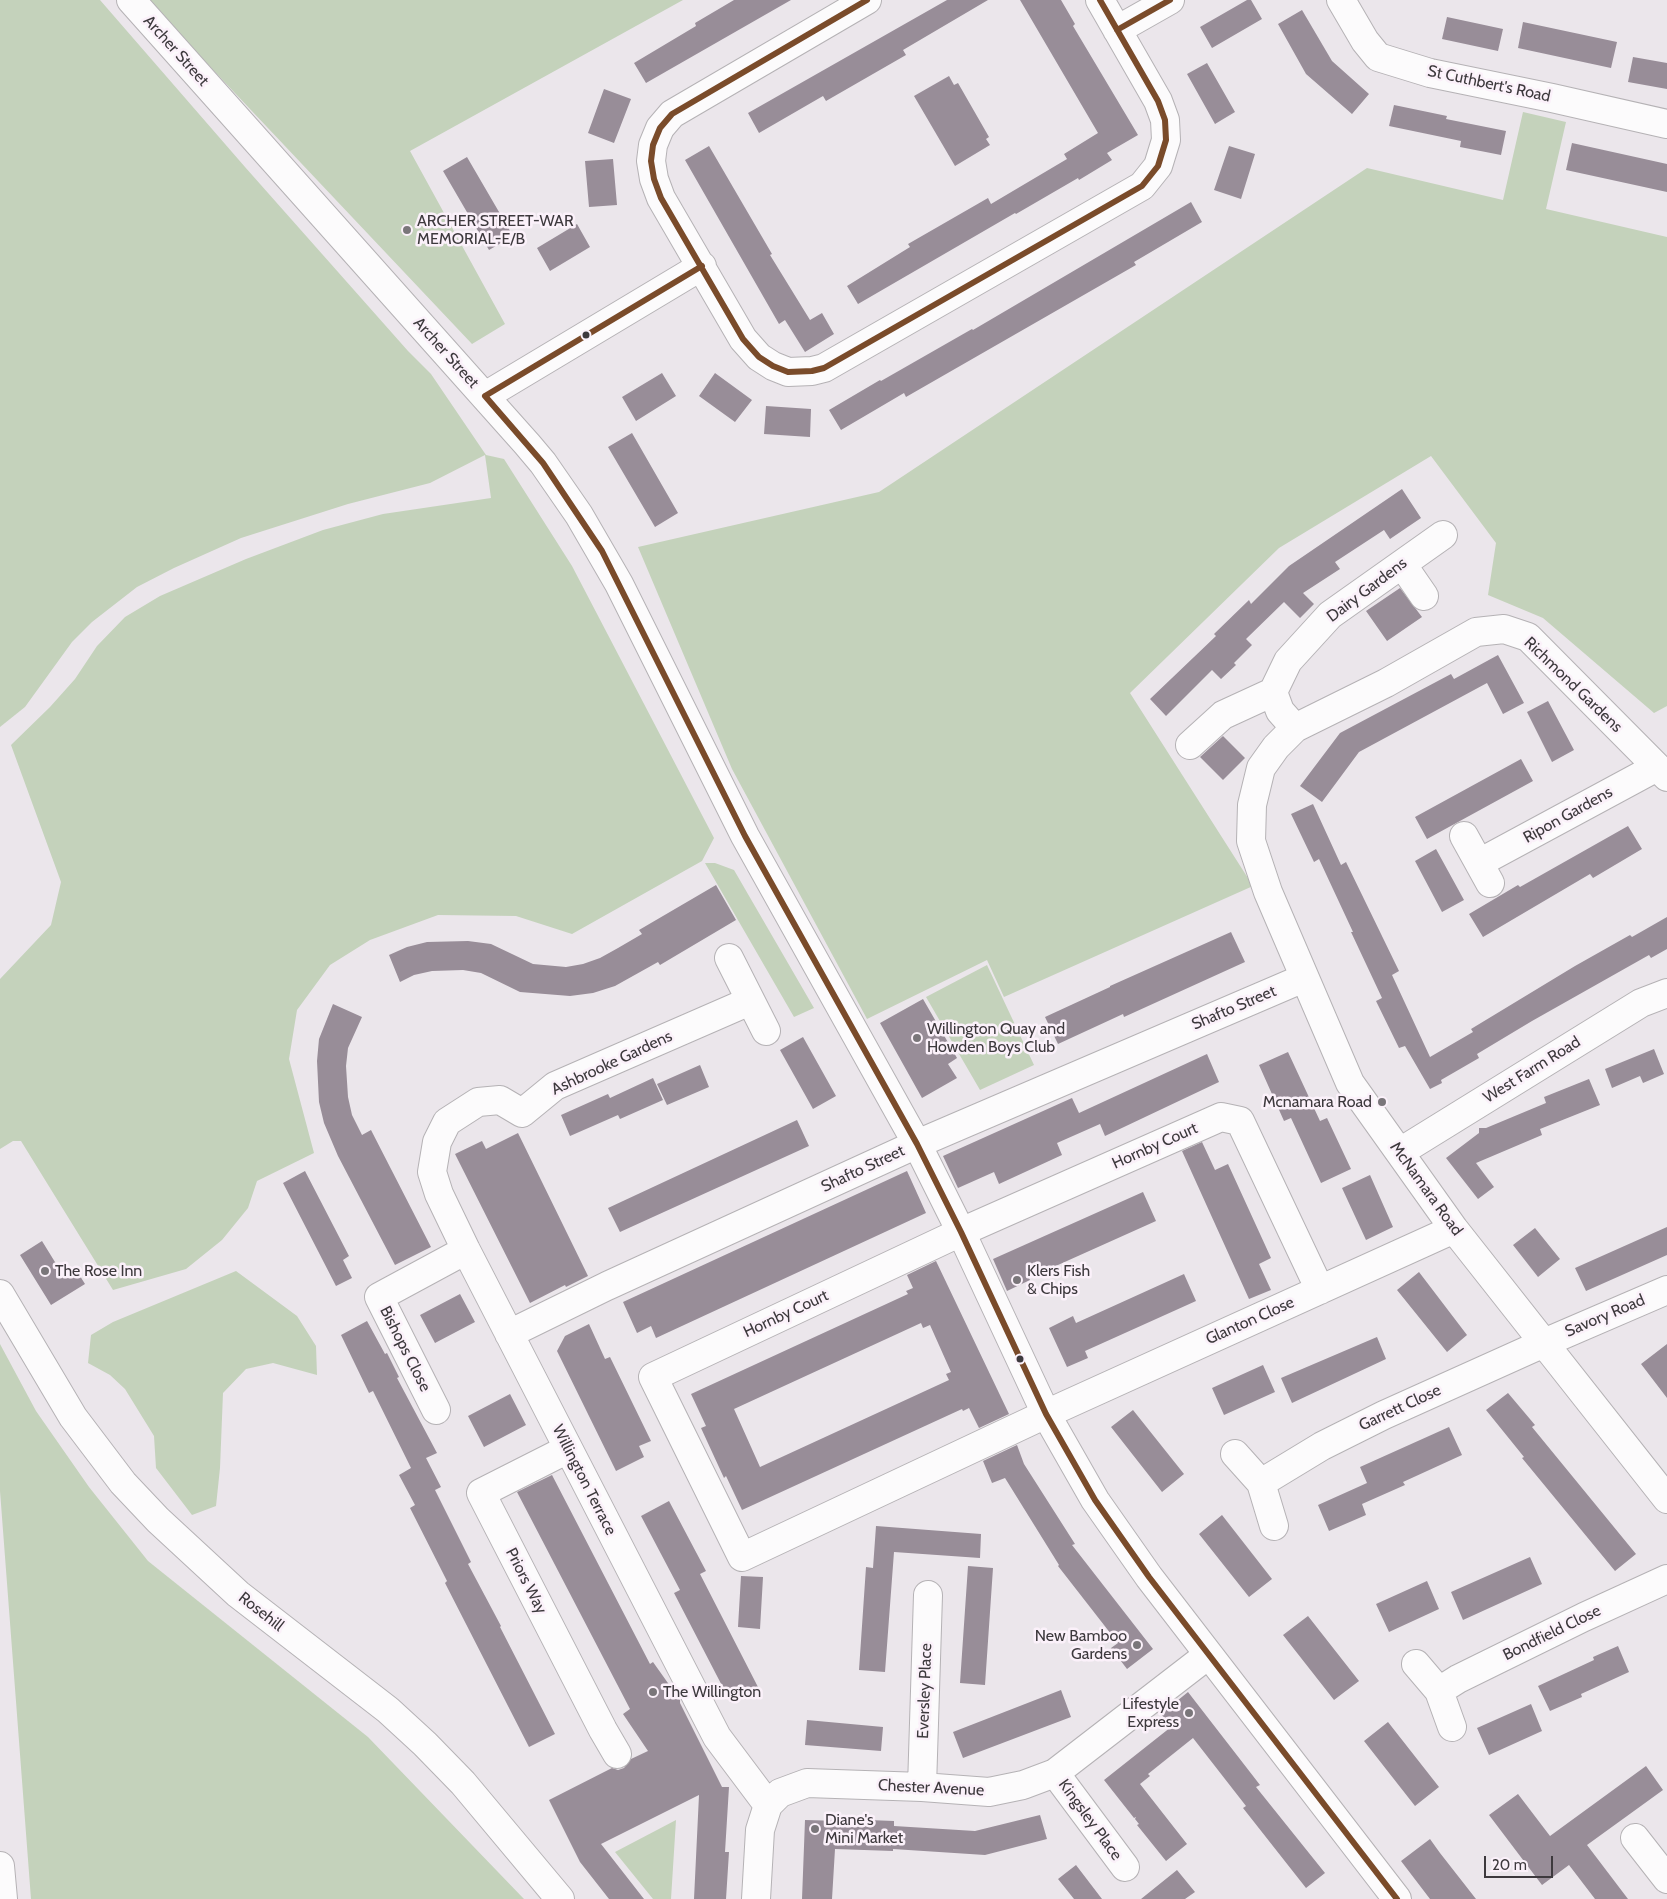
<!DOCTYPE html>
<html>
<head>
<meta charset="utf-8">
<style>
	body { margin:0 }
	#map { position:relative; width:1667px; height:1899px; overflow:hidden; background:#ebe6eb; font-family:Cabin,sans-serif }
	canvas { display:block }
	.scale { position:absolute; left:1484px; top:1856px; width:69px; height:22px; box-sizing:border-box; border:2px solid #3d393d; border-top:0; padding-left:6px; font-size:15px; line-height:18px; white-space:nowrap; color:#3d393d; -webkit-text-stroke:4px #fbf1fa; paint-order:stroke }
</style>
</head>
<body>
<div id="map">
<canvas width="1667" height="1899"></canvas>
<div class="scale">20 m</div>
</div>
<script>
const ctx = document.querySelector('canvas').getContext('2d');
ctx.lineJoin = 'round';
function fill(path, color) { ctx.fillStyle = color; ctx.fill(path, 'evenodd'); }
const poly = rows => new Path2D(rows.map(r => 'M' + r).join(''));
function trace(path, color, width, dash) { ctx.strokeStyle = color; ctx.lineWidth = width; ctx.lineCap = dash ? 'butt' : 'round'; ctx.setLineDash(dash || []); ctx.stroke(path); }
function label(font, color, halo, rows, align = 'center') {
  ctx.font = font + ' Cabin,sans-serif'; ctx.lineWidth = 5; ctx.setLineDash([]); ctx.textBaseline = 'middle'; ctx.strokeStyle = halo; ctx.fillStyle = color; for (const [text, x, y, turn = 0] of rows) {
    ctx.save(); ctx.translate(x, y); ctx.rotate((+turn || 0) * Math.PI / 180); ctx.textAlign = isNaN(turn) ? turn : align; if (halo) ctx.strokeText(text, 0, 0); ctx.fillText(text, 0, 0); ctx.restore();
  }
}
const green = poly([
	[0,0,100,0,245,167,408,351,431,374,486,455,504,459,572,566,714,838,702,861,572,934,516,916,438,915,370,940,330,965,297,1010,289,1059,314,1153,257,1181,248,1208,222,1240,186,1269,113,1290,21,1141,13,1141,0,1149,0,979,51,925,61,882,11,745,50,707,75,679,97,646,125,617,160,596,246,559,323,530,383,514,491,498,485,455,430,483,348,504,241,538,174,568,137,587,92,622,72,642,25,707,0,727],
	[147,0,683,0,410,151,505,324,472,344],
	[1523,112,1566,122,1546,209,1667,237,1667,706,1654,713,1543,618,1488,595,1496,543,1431,456,1279,548,1130,693,1253,886,1004,997,987,960,867,1019,732,769,638,547,879,492,1367,168,1503,200],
	[705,863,715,863,734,870,814,1008,794,1017],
	[987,965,1034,1065,980,1090,926,997],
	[236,1271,297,1316,316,1346,317,1375,273,1363,246,1369,223,1393,220,1468,216,1506,192,1515,156,1468,154,1436,125,1389,110,1375,88,1363,91,1335,113,1322],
	[0,1344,36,1411,89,1487,148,1561,368,1737,524,1899,31,1899,0,1491],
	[676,1820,671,1899,653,1899,615,1852]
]);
const building = poly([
	[734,0,791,0,646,83,634,63,696,26,695,23],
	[947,0,988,0,903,50,906,55,826,101,823,96,759,133,748,113],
	[1020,0,1061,0,1075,24,1073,26,1138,135,1107,153,1112,160,1079,180,1078,178,1016,214,1015,213,858,304,847,286,910,247,908,244,988,198,991,204,1067,159,1064,154,1098,133],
	[1247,0,1251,0,1262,19,1212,48,1200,27],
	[1302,10,1332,61,1369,94,1352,114,1306,74,1278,24],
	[1447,17,1503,29,1498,51,1442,39],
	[1523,22,1617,42,1611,68,1518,48],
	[1633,57,1667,63,1667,89,1628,82],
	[1207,63,1235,112,1215,124,1187,74],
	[949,76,954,85,958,83,989,137,986,139,990,145,955,166,914,96],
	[604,89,631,99,614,143,588,133],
	[1394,105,1447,116,1446,119,1506,131,1501,155,1460,147,1461,141,1389,126],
	[1572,143,1667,164,1667,192,1566,170],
	[709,146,772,254,770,255,810,320,822,313,834,334,805,352,785,320,779,324,685,160],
	[1229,146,1255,154,1241,199,1214,190],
	[467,157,513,236,489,250,443,171],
	[613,159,617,205,589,207,585,161],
	[1191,202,1202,222,1134,262,1136,265,906,397,904,393,841,430,829,410,880,380,881,381,972,329,973,330],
	[577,224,590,247,550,271,537,248],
	[662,373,676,396,636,421,622,397],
	[715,373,752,400,735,422,699,396],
	[766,406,811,409,810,437,764,434],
	[632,433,678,513,655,527,608,447],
	[1402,489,1421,518,1390,539,1384,530,1335,562,1340,569,1303,593,1314,604,1300,618,1284,602,1246,639,1252,645,1234,663,1236,665,1221,679,1212,670,1166,716,1150,699,1216,636,1214,634,1249,600,1251,604,1289,566],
	[1400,588,1422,617,1387,641,1366,611],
	[1498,655,1524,703,1503,714,1487,683,1359,752,1322,802,1300,786,1340,733,1451,674,1454,679],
	[1548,701,1574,750,1552,762,1527,712],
	[1223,736,1245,758,1223,780,1200,757],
	[1521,759,1533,781,1427,839,1415,817],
	[1313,804,1341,865,1346,862,1399,971,1392,975,1430,1057,1473,1032,1471,1029,1575,966,1630,935,1632,937,1667,917,1667,949,1651,958,1649,955,1532,1021,1477,1054,1479,1058,1441,1080,1442,1083,1430,1089,1405,1046,1399,1048,1376,1001,1382,998,1351,932,1353,932,1319,859,1314,862,1291,814],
	[1628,826,1642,849,1593,878,1590,874,1483,937,1469,914,1518,885,1520,887],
	[1436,849,1464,900,1442,912,1415,861],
	[716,885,736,920,660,965,658,962,615,986,593,993,570,996,520,992,481,973,463,970,432,971,414,975,400,982,389,955,407,947,427,942,468,941,491,944,533,964,566,967,583,964,600,958,618,948,642,934,639,930],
	[1231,932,1245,962,1124,1017,1123,1014,1058,1044,1045,1017,1110,987,1110,986],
	[923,999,957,1058,948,1064,957,1078,922,1098,880,1023],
	[333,1004,362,1017,348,1048,346,1066,348,1097,352,1115,362,1135,371,1130,431,1247,395,1265,338,1156,324,1123,319,1102,317,1061,319,1039],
	[803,1037,836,1096,813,1109,780,1050],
	[1654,1049,1664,1074,1643,1083,1640,1076,1612,1088,1605,1069],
	[1288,1052,1320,1121,1327,1118,1351,1169,1321,1183,1291,1118,1284,1121,1259,1065],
	[1207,1054,1219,1082,1105,1136,1100,1124,1057,1143,1062,1155,999,1184,994,1172,958,1188,943,1156,1072,1098,1079,1113],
	[700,1065,709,1087,667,1105,657,1084],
	[653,1078,663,1100,620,1119,618,1115,570,1136,561,1115,608,1094,610,1098],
	[1589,1079,1600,1105,1540,1129,1542,1135,1476,1163,1494,1187,1478,1199,1446,1158,1479,1133,1479,1128,1486,1128,1546,1103,1544,1097],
	[797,1120,809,1146,620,1232,608,1208],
	[518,1133,588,1276,566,1287,565,1285,530,1303,455,1154,482,1141,486,1149],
	[1202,1142,1215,1170,1228,1164,1271,1258,1259,1264,1271,1290,1249,1299,1182,1151],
	[305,1171,349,1256,343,1260,352,1278,336,1286,283,1183],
	[907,1171,926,1213,656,1338,651,1326,637,1333,623,1302],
	[1370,1175,1393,1227,1366,1240,1342,1188],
	[1143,1192,1156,1221,1029,1278,1030,1280,1007,1291,993,1259],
	[1667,1227,1667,1255,1586,1291,1575,1268],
	[1535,1228,1560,1259,1538,1277,1513,1245],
	[42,1241,63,1275,75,1268,85,1284,51,1305,20,1255],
	[936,1261,1009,1414,979,1428,969,1408,963,1411,962,1409,742,1510,726,1476,724,1478,701,1428,706,1426,691,1394,908,1294,906,1291,913,1288,907,1275],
	[921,1323,923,1328,930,1325,951,1372,946,1374,949,1380,760,1467,734,1409],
	[1419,1272,1467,1335,1447,1352,1397,1290],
	[1184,1274,1196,1301,1085,1351,1088,1358,1067,1367,1049,1328,1073,1316,1076,1323],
	[460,1294,475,1322,435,1343,420,1315],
	[367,1321,385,1354,387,1353,399,1377,397,1378,437,1453,426,1458,441,1487,435,1490,471,1562,468,1564,501,1626,500,1627,555,1734,529,1747,445,1583,447,1581,410,1508,415,1505,399,1475,411,1468,373,1391,369,1393,341,1335],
	[589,1324,605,1359,610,1357,651,1441,639,1446,644,1457,616,1471,557,1351,565,1336],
	[1377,1337,1386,1359,1292,1403,1281,1378],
	[1667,1344,1667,1398,1641,1364],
	[1263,1365,1275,1392,1224,1415,1212,1388],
	[1508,1393,1535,1425,1532,1427,1636,1554,1615,1571,1522,1458,1524,1457,1486,1410],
	[510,1394,526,1425,484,1447,468,1416],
	[1133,1410,1184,1474,1162,1492,1111,1427],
	[1449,1427,1462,1455,1403,1482,1405,1485,1362,1504,1366,1515,1329,1531,1318,1505,1367,1483,1360,1467],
	[1017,1445,1024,1464,1075,1544,1072,1545,1153,1649,1127,1669,1111,1648,1118,1643,1058,1566,1059,1565,1005,1478,992,1483,983,1461],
	[552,1475,650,1664,653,1662,680,1700,680,1703,722,1787,729,1787,725,1852,729,1852,726,1899,694,1899,699,1795,601,1844,644,1899,609,1899,580,1862,549,1800,612,1768,618,1770,624,1768,631,1759,648,1751,623,1714,630,1709,517,1492],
	[669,1501,706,1571,700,1574,759,1689,731,1703,674,1593,680,1590,641,1516],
	[1222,1515,1272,1579,1249,1597,1199,1534],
	[876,1526,981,1534,980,1558,894,1552,885,1672,859,1670,866,1567,873,1568],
	[1530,1557,1542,1584,1463,1620,1451,1592],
	[968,1566,993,1568,985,1685,960,1683],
	[741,1576,763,1577,760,1629,738,1627],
	[1427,1581,1439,1609,1389,1632,1376,1604],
	[1308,1616,1359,1681,1334,1700,1283,1635],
	[1618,1646,1629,1672,1581,1694,1582,1697,1550,1711,1538,1686,1594,1660,1593,1657],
	[1061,1690,1071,1717,963,1758,953,1732],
	[1188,1692,1260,1785,1256,1787,1325,1873,1306,1888,1243,1808,1246,1806,1193,1738,1148,1774,1150,1776,1140,1784,1187,1844,1166,1861,1137,1825,1139,1824,1135,1819,1136,1817,1134,1818,1104,1780,1171,1727,1161,1714],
	[1531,1704,1542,1731,1489,1755,1477,1728],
	[807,1720,883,1727,881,1751,805,1745],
	[1388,1722,1439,1787,1415,1806,1364,1741],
	[1646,1766,1663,1790,1587,1845,1628,1899,1595,1899,1569,1865,1542,1885,1489,1815,1518,1794,1550,1836],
	[1040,1815,1047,1839,985,1855,893,1849,893,1851,835,1849,832,1899,802,1899,805,1820,842,1821,842,1819,894,1821,894,1826,975,1831],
	[1430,1839,1440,1853,1476,1899,1430,1899,1401,1861],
	[1076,1865,1102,1899,1074,1899,1058,1879],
	[1177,1870,1195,1892,1185,1899,1141,1899]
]);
const minor = poly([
	[867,0,672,114,660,128,653,145,651,161,654,179,661,198,743,339,759,357,773,366,788,372,812,371,824,368,1142,186,1158,166,1166,140,1165,120,1158,101,1100,0],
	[1341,0,1365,41,1378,57,1430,73,1552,98,1667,124],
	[1117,30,1170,0],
	[485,396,702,266],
	[1402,564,1424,596],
	[1295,728,1280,711,1273,692,1288,661,1330,615,1443,535],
	[1190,745,1223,715,1273,692],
	[1667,777,1528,637,1504,629,1476,632,1386,683,1295,728,1276,747,1261,768,1252,805,1251,841,1268,892,1350,1083,1454,1229,1667,1499],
	[1464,836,1490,883],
	[1479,863,1657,767],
	[729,958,766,1031],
	[750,1001,555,1086,522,1113,500,1100,478,1102,447,1122,437,1142,432,1172,439,1194,466,1250,717,1737,768,1805],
	[1400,1152,1641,1003,1667,993],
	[1320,1290,1240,1121,1221,1117,961,1232,653,1377,742,1557,1046,1414,1454,1229],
	[509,1334,607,1286,917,1144,1304,978],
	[436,1410,379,1297,466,1250],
	[568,1449,481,1493,603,1730,617,1754],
	[1235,1454,1261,1483,1274,1526],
	[1261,1483,1322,1446,1384,1415,1544,1343,1667,1290],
	[1416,1664,1439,1691,1452,1727],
	[1439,1691,1458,1679,1584,1617,1667,1579],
	[1055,1773,1125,1867],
	[922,1787,928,1595],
	[1635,1838,1667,1879],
	[0,1866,3,1899],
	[756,1899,760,1830,768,1805,780,1793,807,1783,922,1787,989,1792,1023,1785,1055,1773,1208,1655]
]);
const major = poly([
	[131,0,527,444,543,463,579,515,619,584,745,836,917,1144,961,1232,1046,1414,1095,1500,1149,1577,1397,1899],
	[0,1294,73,1417,123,1483,158,1520,238,1594,388,1710,425,1744,463,1783,560,1899]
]);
const bus1 = poly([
	[867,0,672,114,660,128,653,145,651,161,654,179,661,198,743,339,759,357,773,366,788,372,812,371,824,368,1142,186,1158,166,1166,140,1165,120,1158,101,1100,0],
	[1117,30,1170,0],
	[485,396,543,463,602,551,745,836,917,1144,961,1232,1046,1414,1095,1500,1149,1577,1397,1899],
	[485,396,702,266]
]);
const markers = [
	[407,230,5,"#7a767a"],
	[586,335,4.5,"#3d393d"],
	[917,1038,5,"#7a767a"],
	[1382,1102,5,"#7a767a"],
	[45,1271,5,"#7a767a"],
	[1017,1280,5,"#7a767a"],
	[1020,1359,4.5,"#3d393d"],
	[1137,1645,5,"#7a767a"],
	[653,1692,5,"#7a767a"],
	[1189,1713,5,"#7a767a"],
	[815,1829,5,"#7a767a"]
];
const streetNames = [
	["Archer Street",176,51,48],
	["St Cuthbert's Road",1489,84,12],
	["Archer Street",446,353,48],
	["Dairy Gardens",1367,590,-37],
	["Richmond Gardens",1573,685,44],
	["Ripon Gardens",1568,815,-29],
	["Shafto Street",1234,1008,-23],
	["Ashbrooke Gardens",612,1063,-25],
	["West Farm Road",1532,1070,-32],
	["Hornby Court",1155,1146,-24],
	["Shafto Street",863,1169,-25],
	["McNamara Road",1426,1189,54],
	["Hornby Court",786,1314,-25],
	["Savory Road",1605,1316,-23],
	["Glanton Close",1250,1321,-24],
	["Bishops Close",405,1349,63],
	["Garrett Close",1400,1408,-25],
	["Willington Terrace",584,1480,63],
	["Priors Way",526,1581,63],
	["Rosehill",261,1612,38],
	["Bondfield Close",1552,1633,-26],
	["Eversley Place",925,1691,-88],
	["Chester Avenue",931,1788,3],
	["Kingsley Place",1090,1820,54]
];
const poiNames = [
	["ARCHER STREET-WAR",417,221],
	["MEMORIAL-E/B",417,239],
	["Willington Quay and",927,1029],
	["Howden Boys Club",927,1047],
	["Mcnamara Road",1372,1102,"right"],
	["The Rose Inn",55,1271],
	["Klers Fish",1027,1271],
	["& Chips",1027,1289],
	["New Bamboo",1127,1636,"right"],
	["Gardens",1127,1654,"right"],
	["The Willington",663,1692],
	["Lifestyle",1179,1704,"right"],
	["Express",1179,1722,"right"],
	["Diane's",825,1820],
	["Mini Market",825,1838]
];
fill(green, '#c4d2bb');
fill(building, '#988d98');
trace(minor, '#b5b2b5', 30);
trace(major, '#b5b2b5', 30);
trace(minor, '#fcfbfc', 28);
trace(major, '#fcfbfc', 28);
trace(bus1, '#7a4b2a', 6);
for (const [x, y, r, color] of markers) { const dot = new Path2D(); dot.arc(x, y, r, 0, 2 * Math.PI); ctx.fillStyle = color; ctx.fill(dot); trace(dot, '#fbf1fa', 2); }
label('16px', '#3d393d', '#fbf1fa', streetNames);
label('16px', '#3d393d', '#fbf1fa', poiNames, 'left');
</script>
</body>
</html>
